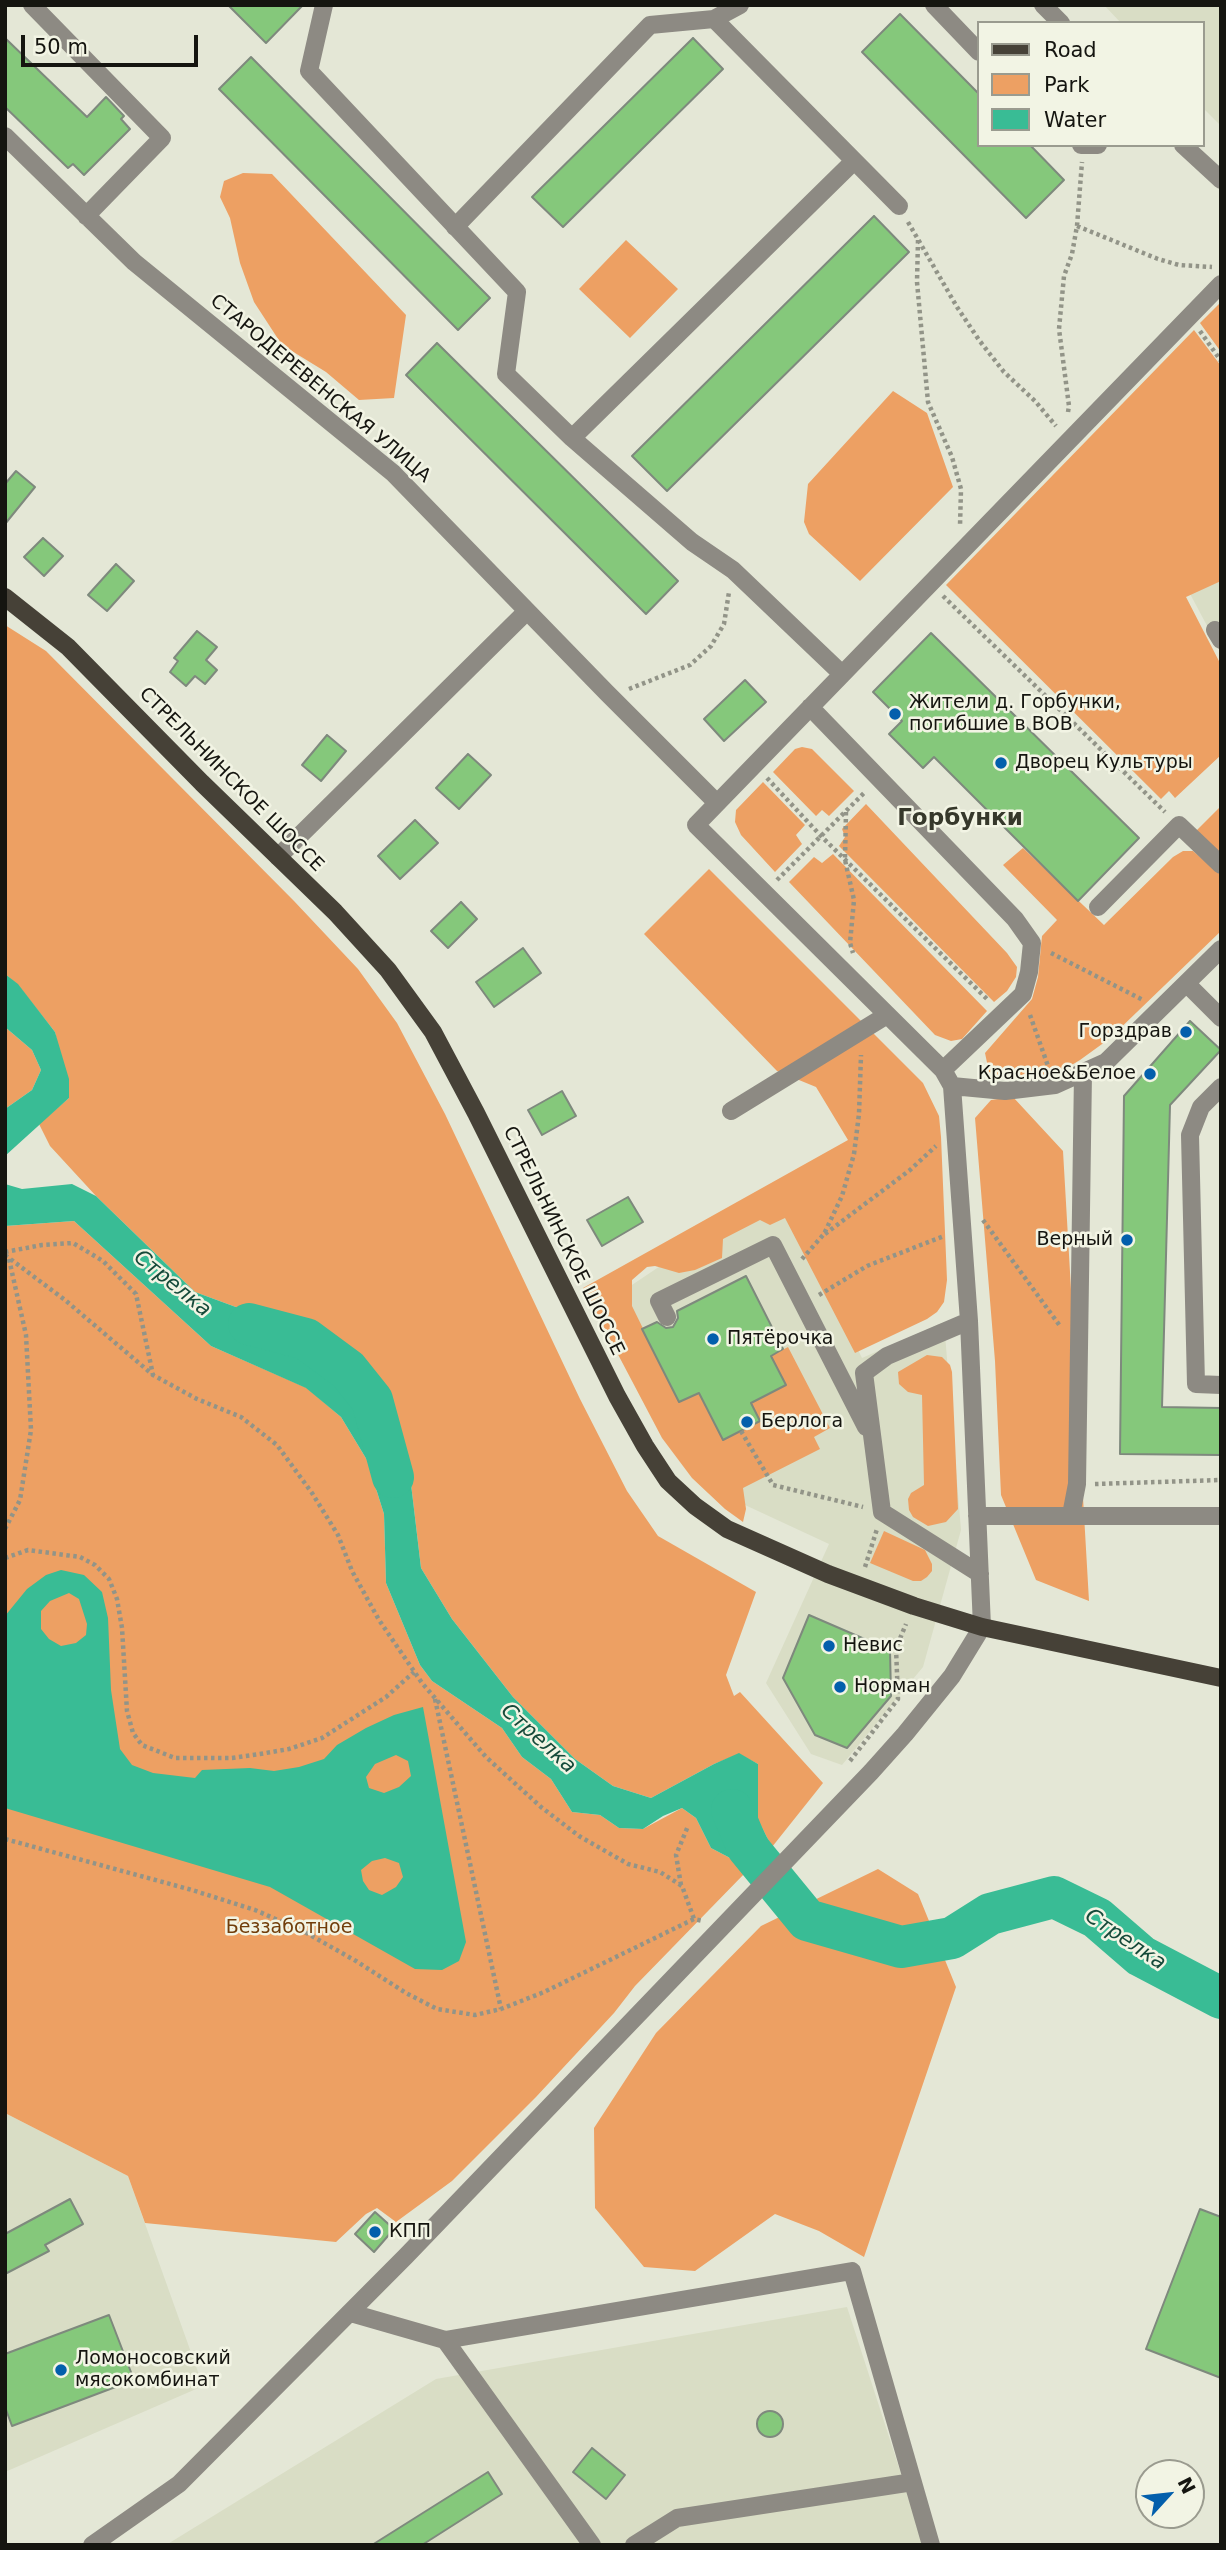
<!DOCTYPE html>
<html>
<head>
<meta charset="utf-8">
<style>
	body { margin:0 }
	#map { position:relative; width:1226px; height:2550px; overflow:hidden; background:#e4e7d6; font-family:"DejaVu Sans",sans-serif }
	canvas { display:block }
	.frame { position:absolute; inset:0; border:7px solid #151510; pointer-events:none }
	.legend { position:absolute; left:977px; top:21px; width:228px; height:126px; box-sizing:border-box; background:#f2f4e4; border:2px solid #9a9b8f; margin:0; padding:9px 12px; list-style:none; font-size:21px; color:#151510 }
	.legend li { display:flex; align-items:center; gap:14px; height:35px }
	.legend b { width:35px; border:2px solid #9a9b8f }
	.north { position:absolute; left:1135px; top:2459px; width:70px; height:70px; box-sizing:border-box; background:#f2f4e4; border:2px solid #9a9b8f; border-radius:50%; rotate:63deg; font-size:19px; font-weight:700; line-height:28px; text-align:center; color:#151510 }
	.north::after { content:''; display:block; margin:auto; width:24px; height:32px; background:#035fac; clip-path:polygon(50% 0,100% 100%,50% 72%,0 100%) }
	.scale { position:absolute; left:21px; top:35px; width:177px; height:32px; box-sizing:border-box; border:4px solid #151510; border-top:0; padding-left:9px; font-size:21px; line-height:24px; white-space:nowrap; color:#151510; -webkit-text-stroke:5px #f2f4e4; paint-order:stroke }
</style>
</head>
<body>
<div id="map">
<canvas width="1226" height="2550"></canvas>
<div class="frame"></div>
<ul class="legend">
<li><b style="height:9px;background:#464137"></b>Road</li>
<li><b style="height:19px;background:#eda063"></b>Park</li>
<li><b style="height:19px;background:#39bc95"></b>Water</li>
</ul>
<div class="north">N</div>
<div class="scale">50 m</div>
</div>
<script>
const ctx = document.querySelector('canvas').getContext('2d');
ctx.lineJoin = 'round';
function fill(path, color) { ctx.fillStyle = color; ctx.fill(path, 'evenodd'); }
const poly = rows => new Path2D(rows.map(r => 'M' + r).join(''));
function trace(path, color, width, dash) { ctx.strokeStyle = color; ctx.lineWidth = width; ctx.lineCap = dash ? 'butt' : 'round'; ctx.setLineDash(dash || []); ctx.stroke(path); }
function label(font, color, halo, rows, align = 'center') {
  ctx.font = font + ' "DejaVu Sans",sans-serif'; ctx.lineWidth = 5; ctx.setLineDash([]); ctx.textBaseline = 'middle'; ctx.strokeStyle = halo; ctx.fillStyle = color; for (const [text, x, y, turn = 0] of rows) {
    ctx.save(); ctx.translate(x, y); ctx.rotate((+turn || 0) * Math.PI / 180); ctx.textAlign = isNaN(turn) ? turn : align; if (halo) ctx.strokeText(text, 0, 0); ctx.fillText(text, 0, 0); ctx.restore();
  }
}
const built = poly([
	[1104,5,1221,5,1221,126,1203,108,1203,23,1121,23],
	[1221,573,1221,652,1188,590],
	[778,1187,862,1358,944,1322,961,1530,923,1667,842,1765,811,1754,766,1683,829,1544,717,1492,611,1299],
	[5,2113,128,2176,203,2386,5,2472],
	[847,2307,924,2545,166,2545,436,2379]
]);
const green = poly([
	[243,173,272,174,406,315,394,398,359,400,326,372,282,345,254,302,240,263,230,218,220,197,224,181],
	[626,240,678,289,630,338,579,289],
	[1221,302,1221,352,1200,323],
	[1194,330,1221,366,1221,581,1186,597,1221,665,1221,755,1175,798,1169,791,1161,799,946,585],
	[893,391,927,413,953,487,860,581,809,534,804,522,808,484],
	[5,625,46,651,294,901,358,969,397,1023,445,1114,580,1399,627,1491,658,1536,756,1592,726,1675,734,1696,740,1692,823,1783,772,1847,758,1820,758,1764,739,1754,714,1764,651,1798,613,1786,575,1759,513,1697,452,1619,421,1568,411,1484,326,1351,263,1317,195,1292,96,1196,50,1146,39,1124,69,1098,55,1032,18,985,5,974],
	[802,747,812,749,854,791,829,816,822,810,816,816,773,772,795,749],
	[763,782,805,825,796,835,802,844,775,872,741,835,735,822,736,810],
	[866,804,1007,953,1017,967,1016,977,1007,991,994,1002,839,846,845,837,842,829],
	[1221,806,1221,855,1196,831],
	[1023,848,1104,925,1173,857,1183,851,1193,851,1221,875,1221,931,1109,1039,1080,1060,1065,1069,1038,1076,999,1075,989,1072,985,1053,1032,999,1038,977,1042,936,1057,920,1003,865],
	[833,854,987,1011,962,1039,951,1041,935,1035,789,882,814,857,822,863],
	[709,869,923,1083,939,1116,941,1137,947,1280,944,1302,937,1312,927,1319,855,1353,785,1218,770,1225,760,1220,723,1239,722,1258,695,1270,679,1273,655,1266,647,1267,632,1280,632,1306,679,1402,699,1393,723,1440,760,1421,751,1403,786,1385,771,1356,788,1347,830,1428,814,1437,820,1449,743,1488,746,1509,743,1522,725,1509,692,1478,662,1438,583,1288,848,1140,816,1087,777,1071,644,934],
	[5,1027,32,1050,41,1070,32,1090,5,1109],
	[1013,1097,1063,1151,1089,1601,1036,1580,1001,1495,995,1361,975,1118,991,1100],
	[74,1221,211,1346,307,1388,341,1417,367,1460,384,1514,386,1583,420,1665,432,1681,502,1728,522,1757,551,1779,572,1812,600,1815,619,1828,643,1829,682,1808,696,1818,711,1848,732,1859,745,1873,635,1986,614,2013,536,2097,452,2181,396,2222,377,2208,366,2214,336,2242,145,2223,128,2176,5,2113,5,1226],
	[927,1355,942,1357,950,1365,952,1372,958,1509,946,1522,928,1526,913,1517,909,1510,908,1499,911,1493,924,1485,922,1395,908,1392,899,1384,898,1372],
	[884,1531,925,1550,932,1564,932,1571,927,1577,921,1581,913,1581,870,1563],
	[878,1869,918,1894,956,1987,864,2257,819,2231,775,2214,695,2271,644,2267,595,2208,594,2128,656,2033,761,1926]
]);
const water = poly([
	[5,974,18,984,55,1032,69,1079,69,1098,5,1156,5,1109,32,1090,41,1070,32,1050,5,1027],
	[5,1184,22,1189,72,1184,96,1196,195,1292,263,1317,326,1351,367,1401,411,1484,421,1568,452,1619,513,1697,575,1759,613,1786,651,1798,714,1764,739,1753,758,1764,758,1820,772,1847,745,1873,732,1859,711,1848,696,1818,682,1808,663,1816,643,1829,619,1828,600,1815,572,1812,551,1779,522,1757,502,1728,432,1681,420,1665,386,1583,384,1514,367,1460,341,1417,306,1388,211,1346,74,1221,5,1226],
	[61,1570,84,1575,102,1592,108,1618,111,1690,120,1749,132,1765,153,1773,195,1778,202,1770,250,1768,274,1771,299,1767,324,1759,337,1745,366,1728,394,1715,423,1707,466,1942,459,1961,442,1970,415,1969,270,1887,5,1808,5,1616,27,1589,46,1575],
	[69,1593,79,1599,87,1624,86,1635,76,1643,61,1646,49,1639,41,1629,41,1611,50,1601],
	[396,1755,408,1761,411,1776,399,1787,384,1793,369,1788,366,1777,375,1764],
	[385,1858,399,1863,403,1877,396,1887,382,1895,369,1890,363,1881,361,1870,372,1861]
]);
const river = poly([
	[249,1324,306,1339,348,1370,372,1400,393,1477],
	[732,1810,748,1848,807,1920,901,1947,952,1938,990,1914,1054,1897,1097,1918,1141,1956,1221,1998]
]);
const building = poly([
	[228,5,303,5,266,43,228,5],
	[900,14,979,94,979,145,1030,145,1064,180,1026,218,862,52,900,14],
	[5,38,87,117,106,97,124,116,121,119,130,129,84,175,73,164,68,168,5,107,5,38],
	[693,38,723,69,563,227,532,197,693,38],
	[251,57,490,298,458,330,219,89,251,57],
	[874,216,909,252,667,491,632,456,874,216],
	[437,343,678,581,646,614,406,375,437,343],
	[16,471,35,487,5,524,5,484,16,471],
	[43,538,63,556,44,576,24,557,43,538],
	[116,564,134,581,107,611,88,595,116,564],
	[197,631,217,647,206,660,217,670,205,684,195,676,186,686,170,672,178,661,174,658,197,631],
	[931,633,1139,838,1078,901,934,757,923,768,889,734,902,721,873,692,931,633],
	[745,680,766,702,724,741,704,719,745,680],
	[327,735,346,751,321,781,302,765,327,735],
	[468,754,491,775,459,809,436,788,468,754],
	[415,820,438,843,400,879,378,856,415,820],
	[461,902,477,919,448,948,431,931,461,902],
	[523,948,541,973,494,1007,476,982,523,948],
	[1190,1021,1221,1050,1170,1105,1162,1407,1221,1408,1221,1455,1120,1454,1124,1096,1190,1021],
	[562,1091,576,1116,542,1135,528,1110,562,1091],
	[628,1197,643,1222,602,1246,587,1220,628,1197],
	[746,1276,783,1349,771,1356,786,1385,751,1403,760,1421,723,1440,699,1393,679,1402,642,1329,657,1322,666,1328,673,1327,678,1318,677,1311,746,1276],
	[809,1615,890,1650,891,1696,847,1748,815,1735,783,1678,809,1615],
	[70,2199,83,2224,45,2245,49,2251,5,2274,5,2234,70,2199],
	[1200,2209,1221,2217,1221,2378,1146,2349,1200,2209],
	[375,2212,394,2229,374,2252,355,2234,375,2212],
	[109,2315,134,2380,12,2426,5,2407,5,2354,109,2315],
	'757 2424a13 13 0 1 1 26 0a13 13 0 1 1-26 0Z',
	[592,2448,625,2475,606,2499,573,2472,592,2448],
	[488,2472,502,2494,422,2545,372,2545,488,2472]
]);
const path = poly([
	[908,222,957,307,979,340,1004,372,1035,401,1056,426],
	[1077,226,1158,259,1179,265,1212,267],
	[918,240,917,282,928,402,952,457,961,489,960,526],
	[1200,331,1221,361],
	[1068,412,1069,406,1059,329,1064,276,1072,254,1077,226,1082,162],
	[943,596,1165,812],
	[629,689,690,665,711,646,724,624,729,592],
	[767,778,821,836,988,1000],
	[846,812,845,860,854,900,850,943,853,953],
	[777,880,865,792],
	[1051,953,1143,1000],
	[1030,1015,1048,1066],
	[983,1220,1060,1326],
	[825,1234,910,1170,936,1146],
	[5,1252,42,1245,73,1243,103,1261,136,1294,153,1375],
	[5,1255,65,1300,153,1375,197,1399,241,1417,277,1445,312,1493,338,1535,352,1571,379,1620,422,1683,486,1757,541,1807,579,1836,628,1864,660,1872,682,1886,694,1919],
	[802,1259,824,1234,842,1196,854,1154,859,1114,861,1055],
	[819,1295,867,1266,944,1236],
	[741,1431,773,1485,863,1507],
	[1095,1484,1221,1480],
	[5,1529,20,1500,31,1430,26,1335,9,1259],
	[5,1558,28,1550,80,1557,95,1565,109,1579,117,1599,122,1628,127,1711,133,1733,142,1745,175,1758,232,1758,260,1754,289,1749,322,1738,386,1697,414,1672],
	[865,1567,877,1529],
	[435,1699,501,2009],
	[850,1761,898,1699,896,1648,906,1624],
	[5,1839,192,1890,255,1910,303,1931,356,1961,406,1993,437,2009,475,2015,501,2009,544,1992,694,1919,703,1921],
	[681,1885,676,1855,688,1826]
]);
const minor = poly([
	[32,5,162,138,86,216],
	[324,5,309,71,517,292,506,374,572,438,692,542,733,570,842,674],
	[934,5,979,52],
	[1043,5,1061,23],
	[714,19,899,206],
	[5,136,134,262,393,473,607,693,717,803],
	[1081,145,1098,145],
	[1183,145,1221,180],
	[455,227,650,25,714,19,740,5],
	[572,438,854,161],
	[1215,630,1221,640],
	[810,707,1015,919,1032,943,1029,972,1023,994,943,1070],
	[278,857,527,611],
	[1098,907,1179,825,1221,865],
	[1187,984,1221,1018],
	[952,1086,1005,1091,1055,1085,1106,1062,1221,949],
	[1221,1087,1201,1107,1190,1135,1196,1384,1221,1385],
	[731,1111,887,1015],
	[667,1317,659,1301,773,1245,866,1427],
	[969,1321,887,1356,864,1373,882,1512,980,1574],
	[1071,1515,1077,1484,1083,1073],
	[977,1516,1221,1516],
	[351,2313,445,2340,852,2271,931,2545],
	[445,2340,592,2545],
	[92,2545,179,2484,406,2256,871,1772,905,1734,952,1676,982,1627,969,1321,952,1086,943,1070,696,825,1221,284],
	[634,2545,677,2518,913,2482]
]);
const major = poly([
	[5,597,68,647,202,783,335,912,388,970,433,1032,476,1113,617,1396,645,1446,668,1481,695,1506,727,1529,828,1574,914,1606,982,1627,1221,1678]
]);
const markers = [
	[895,714,7,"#035fac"],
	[1001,763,7,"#035fac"],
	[1186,1032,7,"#035fac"],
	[1150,1074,7,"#035fac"],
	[1127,1240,7,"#035fac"],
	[713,1339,7,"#035fac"],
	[747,1422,7,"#035fac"],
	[829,1646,7,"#035fac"],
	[840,1687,7,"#035fac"],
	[375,2232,7,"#035fac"],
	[61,2370,7,"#035fac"]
];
const streetNames = [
	["СТАРОДЕРЕВЕНСКАЯ УЛИЦА",320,389,40],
	["СТРЕЛЬНИНСКОЕ ШОССЕ",231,780,45],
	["СТРЕЛЬНИНСКОЕ ШОССЕ",563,1241,64]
];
const poiNames = [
	["Жители д. Горбунки,",909,703],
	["погибшие в ВОВ",909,725],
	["Дворец Культуры",1015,763],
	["Горздрав",1172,1032,"right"],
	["Красное&Белое",1136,1074,"right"],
	["Верный",1113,1240,"right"],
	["Пятёрочка",727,1339],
	["Берлога",761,1422],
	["Невис",843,1646],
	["Норман",854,1687],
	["КПП",389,2232],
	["Ломоносовский",75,2359],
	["мясокомбинат",75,2381]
];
const parkNames = [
	["Беззаботное",289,1928]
];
const waterNames = [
	["Стрелка",172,1284,39],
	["Стрелка",538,1739,42],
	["Стрелка",1125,1940,34]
];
const quarterNames = [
	["Горбунки",960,819]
];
fill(built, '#d9ddc5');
fill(green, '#eda063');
fill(water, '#39bc95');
trace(river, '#39bc95', 42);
fill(building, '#85c87b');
trace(building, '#7e897d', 2);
trace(path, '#929488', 4.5, [3.5, 3.5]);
trace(minor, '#8d8a83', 18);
trace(major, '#464137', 18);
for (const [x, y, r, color] of markers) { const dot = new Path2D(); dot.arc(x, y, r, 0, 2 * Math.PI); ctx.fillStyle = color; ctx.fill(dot); trace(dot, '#f2f4e4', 2.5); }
label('19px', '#151510', '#f2f4e4', streetNames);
label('19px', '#151510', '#f2f4e4', poiNames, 'left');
label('19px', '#713d0a', '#f2f4e4', parkNames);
label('italic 21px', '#154a3a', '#f2f4e4', waterNames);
label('bold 23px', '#36382b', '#f2f4e4', quarterNames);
</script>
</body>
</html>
